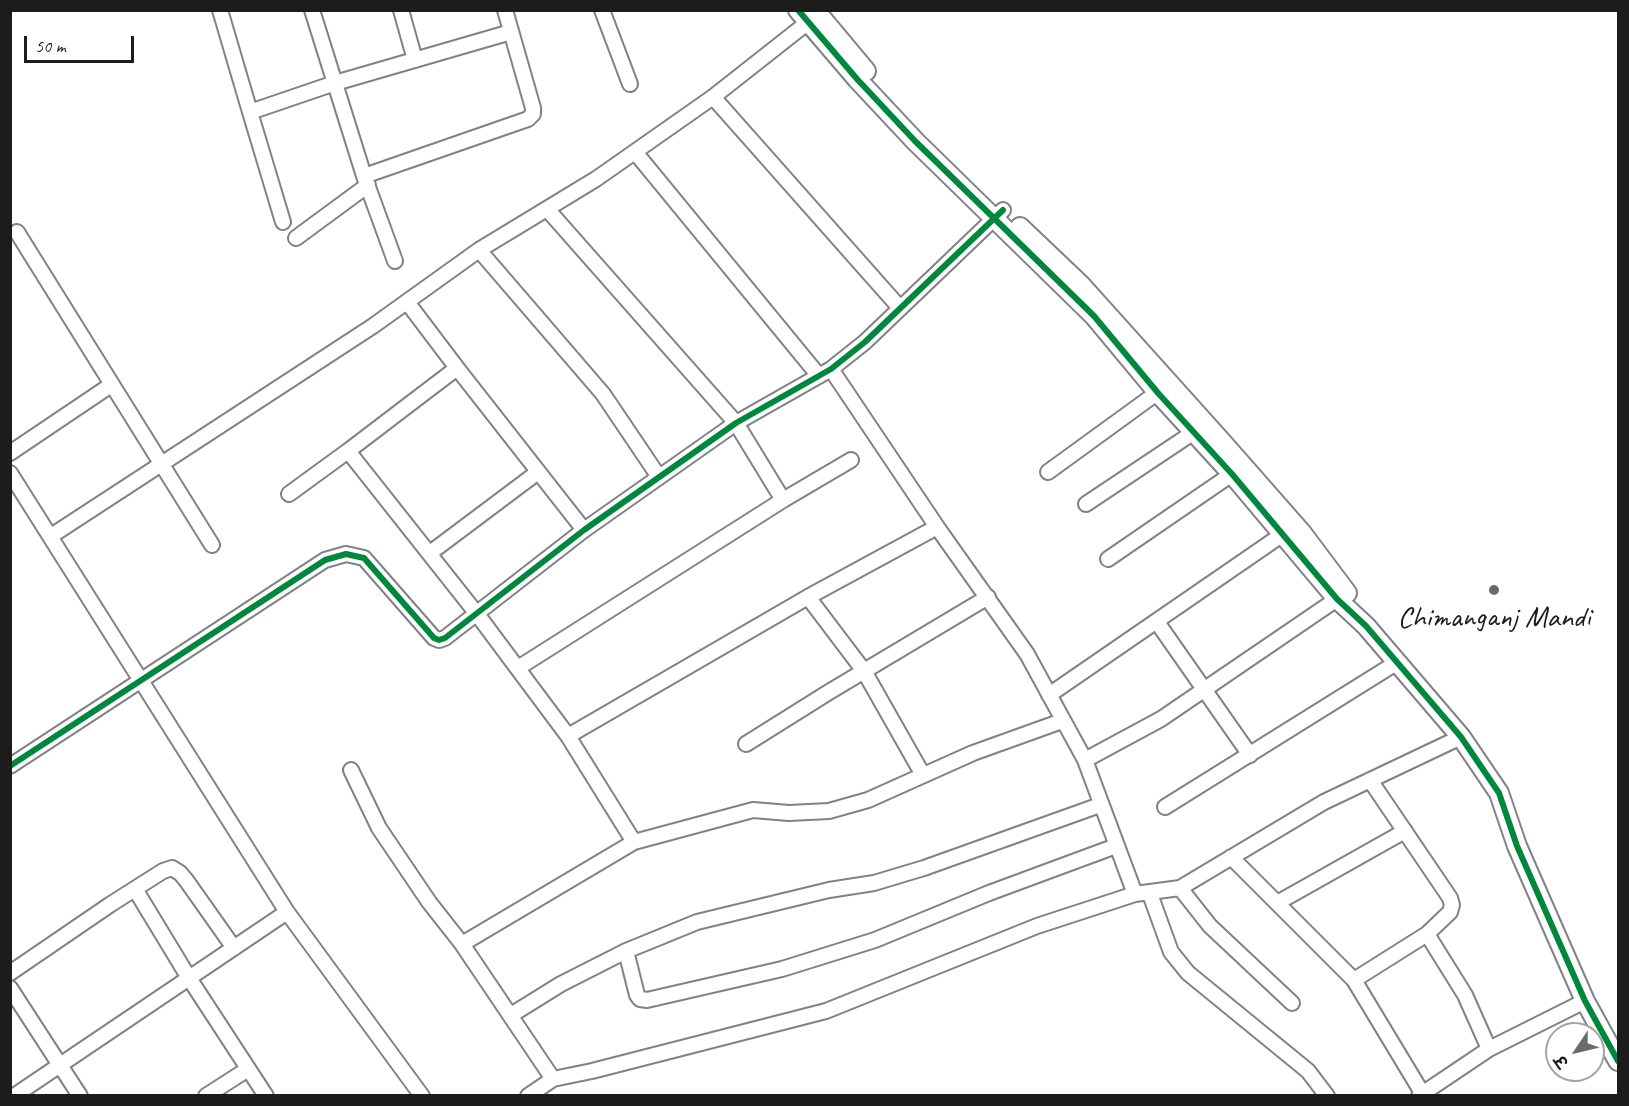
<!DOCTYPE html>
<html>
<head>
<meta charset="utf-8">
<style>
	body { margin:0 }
	#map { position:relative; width:1629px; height:1106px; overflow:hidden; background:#fff; font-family:Caveat,"Playpen Sans Deva",sans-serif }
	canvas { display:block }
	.frame { position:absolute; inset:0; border:12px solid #1c1c1c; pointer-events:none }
	.north { position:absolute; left:1545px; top:1022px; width:60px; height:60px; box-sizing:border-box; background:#fff; border:2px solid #a4a4a4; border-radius:50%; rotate:235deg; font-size:16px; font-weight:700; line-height:24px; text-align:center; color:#1c1c1c }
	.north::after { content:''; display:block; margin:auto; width:21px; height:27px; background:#6b6b6b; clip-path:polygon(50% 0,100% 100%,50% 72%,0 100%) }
	.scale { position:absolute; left:24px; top:36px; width:110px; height:27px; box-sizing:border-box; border:3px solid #1c1c1c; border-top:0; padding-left:8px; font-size:18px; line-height:21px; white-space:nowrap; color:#1c1c1c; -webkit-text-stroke:4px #fff; paint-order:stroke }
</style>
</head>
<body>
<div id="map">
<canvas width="1629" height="1106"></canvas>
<div class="frame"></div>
<div class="north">उ</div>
<div class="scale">50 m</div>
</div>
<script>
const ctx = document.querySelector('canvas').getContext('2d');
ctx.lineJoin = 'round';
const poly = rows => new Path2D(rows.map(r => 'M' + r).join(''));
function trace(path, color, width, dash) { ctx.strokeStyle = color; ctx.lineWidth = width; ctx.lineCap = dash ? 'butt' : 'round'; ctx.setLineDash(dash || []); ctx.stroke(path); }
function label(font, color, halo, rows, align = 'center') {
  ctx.font = font + ' Caveat,sans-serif'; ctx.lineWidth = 4.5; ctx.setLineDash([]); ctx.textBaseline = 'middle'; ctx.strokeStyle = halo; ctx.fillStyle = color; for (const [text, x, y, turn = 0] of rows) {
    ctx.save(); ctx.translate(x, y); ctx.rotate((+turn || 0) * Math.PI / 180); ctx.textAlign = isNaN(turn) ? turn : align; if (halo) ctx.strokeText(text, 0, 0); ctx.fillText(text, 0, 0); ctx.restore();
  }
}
const minor = poly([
	[220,10,250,112,335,83,511,32],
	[312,10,364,176,395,261],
	[401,10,415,60],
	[602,10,630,84],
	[713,97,900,308],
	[250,112,283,222],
	[635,152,819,376],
	[364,176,528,119,533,114,533,108,505,10],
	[17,232,212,545],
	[296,238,368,185],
	[479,250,603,394,659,477],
	[407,302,457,368,348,451,477,614,568,736,634,842],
	[457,368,584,530],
	[831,369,937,527,1027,654,1085,760,1135,894],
	[10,453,111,385],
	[1048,472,1165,387],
	[10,473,287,912,422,1096],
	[289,494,348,451],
	[783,500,851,460],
	[1086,504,1194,432],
	[51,536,373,326,479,250,596,179,713,97,807,23],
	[430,553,538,472],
	[1108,559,1232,474],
	[808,597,864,671,923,775],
	[1157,622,1250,755],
	[518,668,783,500,736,423,547,209],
	[1049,695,1283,534],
	[568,736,808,597,937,527],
	[746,744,829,692,988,597],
	[1085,760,1161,719,1337,599],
	[10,766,325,560,346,554,364,558,434,638,439,640,445,638,584,530,736,423,831,369,865,342,1003,210],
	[351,770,379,828,429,902,462,944],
	[1165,807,1396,663],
	[1231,857,1354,980,1427,934,1450,912,1452,905,1450,898,1370,780],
	[1180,888,1210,926,1292,1003],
	[135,889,189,978,266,1096],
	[1150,894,1171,952,1188,973,1308,1071,1327,1096],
	[1277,903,1405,831],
	[1427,934,1465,995,1489,1049],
	[626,951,637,995,640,999,647,1000,782,969,875,940,989,893,1116,846],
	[10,973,111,904,163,871,172,868,180,873,186,880,234,948],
	[1354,980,1424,1096],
	[10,988,80,1096],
	[511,1015,561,984,626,951,697,922,829,890,874,883,924,868,1100,805],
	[553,1079,462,944,634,842,753,810,789,813,829,811,868,800,973,753,1062,721],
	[14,1096,287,912],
	[206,1096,248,1069],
	[528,1096,553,1079,592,1071,826,1011,1037,926,1135,894,1180,888,1324,802,1461,737],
	[1419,1096,1489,1049,1585,1001]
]);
const tertiary = poly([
	[798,10,857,79,915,141,1094,316,1158,393,1232,474,1337,599,1366,626,1461,737,1499,793,1517,846,1585,1001,1618,1061],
	[815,10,866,71],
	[1020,227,1081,285,1223,443,1302,533,1347,593]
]);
const cycleway = poly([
	[798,10,857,79,915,141,1094,316,1158,393,1232,474,1337,599,1366,626,1461,737,1499,793,1517,846,1585,1001,1618,1061],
	[10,766,325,560,346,554,364,558,434,638,439,640,445,638,584,530,736,423,831,369,865,342,1003,210]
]);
const markers = [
	[1494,590,6,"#6b6b6b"]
];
const poiNames = [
	["Chimanganj Mandi",1494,618]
];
trace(minor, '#828282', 18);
trace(tertiary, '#828282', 22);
trace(minor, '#fff', 14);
trace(tertiary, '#fff', 18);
trace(cycleway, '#00873e', 6);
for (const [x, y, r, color] of markers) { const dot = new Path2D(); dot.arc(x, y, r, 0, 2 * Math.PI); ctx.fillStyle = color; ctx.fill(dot); trace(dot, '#fff', 2); }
label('30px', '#1c1c1c', '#fff', poiNames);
</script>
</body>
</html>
